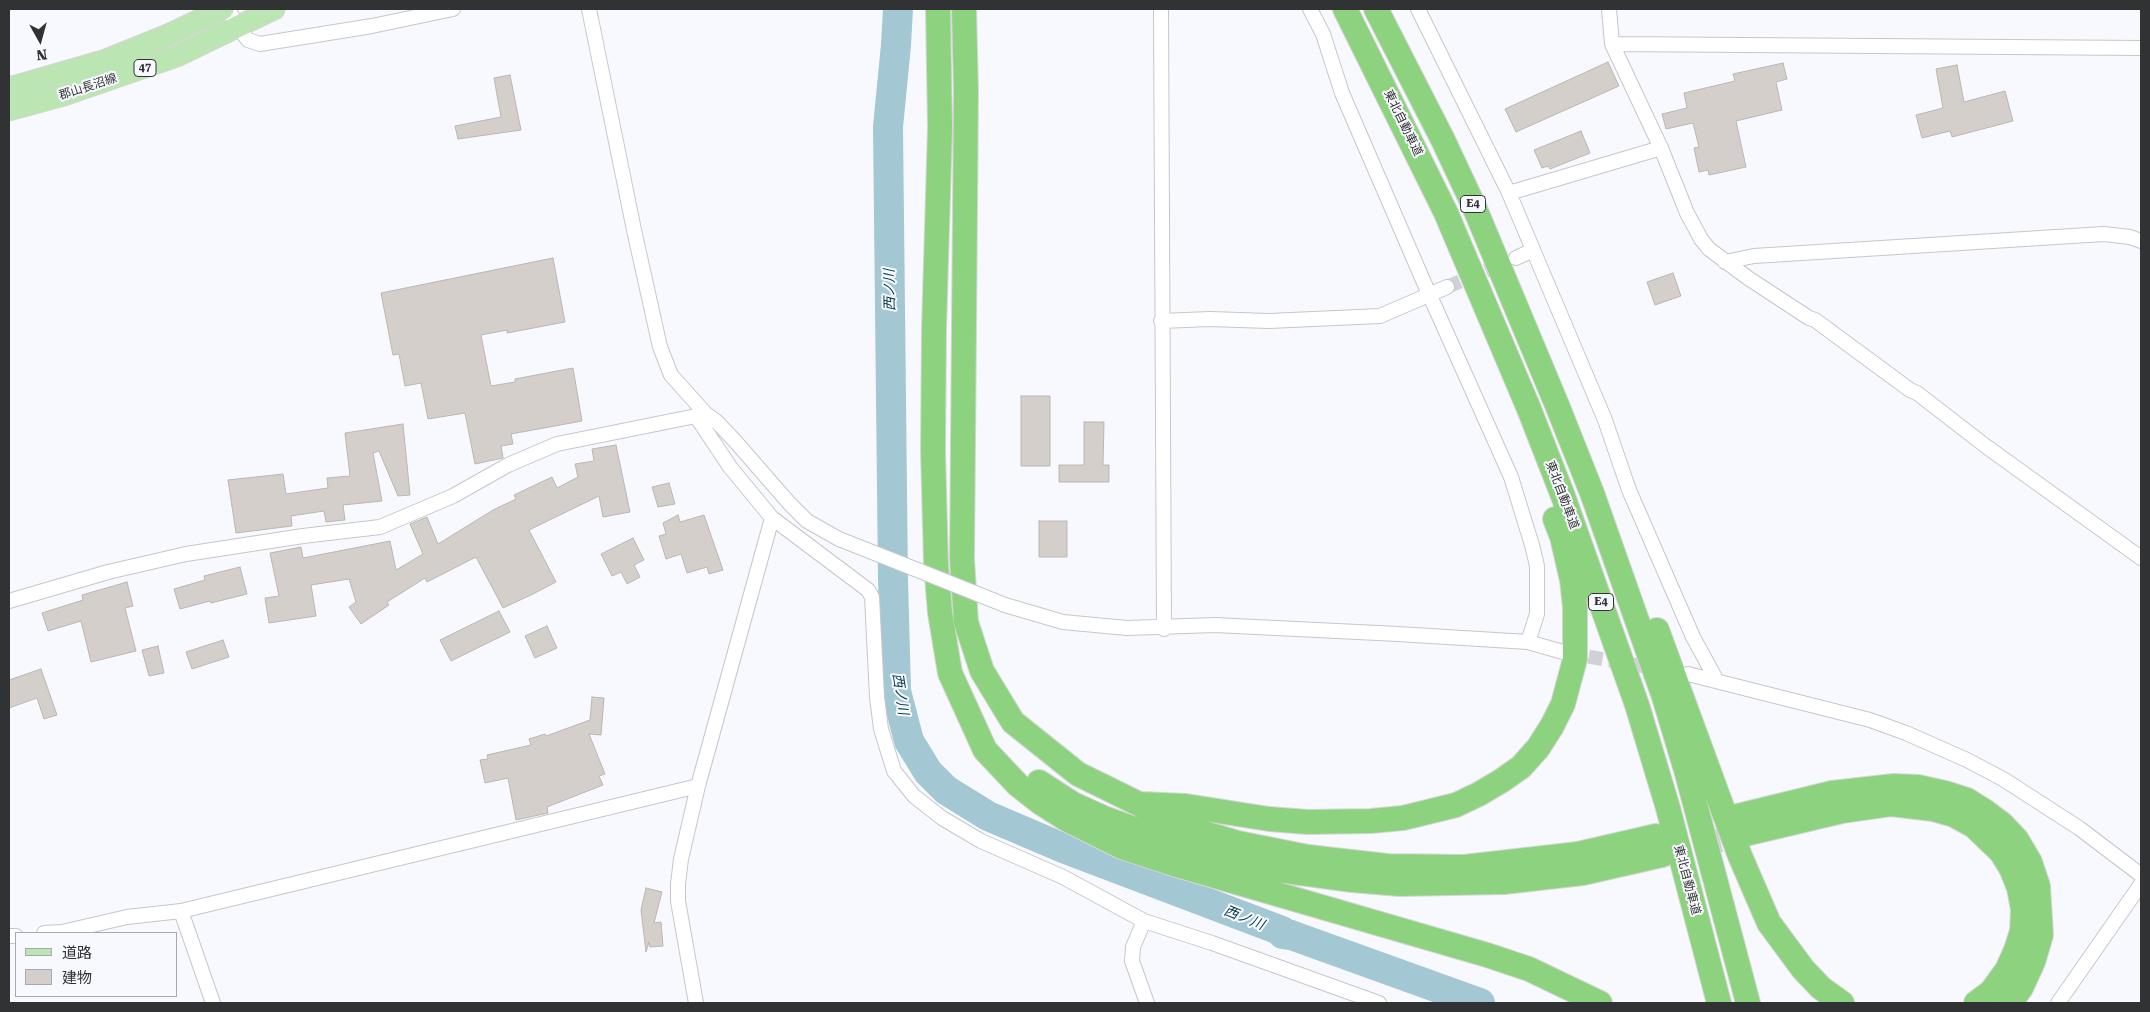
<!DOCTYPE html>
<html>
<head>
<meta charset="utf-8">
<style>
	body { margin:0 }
	#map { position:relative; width:2150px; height:1012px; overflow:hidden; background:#f8f9fe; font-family:"Roboto Serif","Noto Sans JP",serif }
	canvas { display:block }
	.frame { position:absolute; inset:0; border:10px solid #313234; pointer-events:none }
	.legend { position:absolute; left:15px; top:932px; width:162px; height:65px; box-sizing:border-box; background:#f8f9fe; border:1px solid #a8a9ad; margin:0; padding:6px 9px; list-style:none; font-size:15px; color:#313234 }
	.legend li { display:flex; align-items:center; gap:10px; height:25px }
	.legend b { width:25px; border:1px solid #a8a9ad }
	.north { position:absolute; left:15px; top:15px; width:50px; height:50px; -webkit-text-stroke:4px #f8f9fe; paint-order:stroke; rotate:173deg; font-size:14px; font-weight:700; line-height:20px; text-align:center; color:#313234 }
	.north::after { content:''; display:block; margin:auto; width:18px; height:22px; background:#313234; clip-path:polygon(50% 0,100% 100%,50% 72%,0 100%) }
</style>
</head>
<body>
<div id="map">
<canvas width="2150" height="1012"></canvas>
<div class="frame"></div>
<ul class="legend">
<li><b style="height:6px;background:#bbe5b2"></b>道路</li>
<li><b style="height:14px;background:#d5cfcb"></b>建物</li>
</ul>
<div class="north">N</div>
</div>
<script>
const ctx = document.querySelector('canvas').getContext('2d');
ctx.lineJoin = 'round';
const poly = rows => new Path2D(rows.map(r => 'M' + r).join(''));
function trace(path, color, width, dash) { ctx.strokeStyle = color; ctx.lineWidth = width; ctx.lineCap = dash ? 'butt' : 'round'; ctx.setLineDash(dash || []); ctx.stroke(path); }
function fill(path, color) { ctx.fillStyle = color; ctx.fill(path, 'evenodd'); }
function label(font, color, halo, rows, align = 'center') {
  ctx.font = font + ' "Roboto Serif","Noto Sans JP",serif'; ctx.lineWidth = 4; ctx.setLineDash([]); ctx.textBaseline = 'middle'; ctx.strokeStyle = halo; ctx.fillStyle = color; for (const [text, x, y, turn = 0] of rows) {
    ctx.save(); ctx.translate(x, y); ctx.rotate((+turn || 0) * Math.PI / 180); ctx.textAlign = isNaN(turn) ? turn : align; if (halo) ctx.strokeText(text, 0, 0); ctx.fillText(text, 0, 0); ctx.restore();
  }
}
const river = poly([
	[898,9,896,45,888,127,893,579,896,691,909,741,928,772,946,790,988,816,1063,848,1282,931,1283,934,1291,935,1480,1003]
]);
const building = poly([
	[1608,62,1619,86,1516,132,1505,109,1608,62],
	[1783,63,1787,79,1776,82,1782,110,1736,121,1746,167,1709,175,1708,170,1699,172,1694,148,1699,147,1693,123,1666,129,1662,114,1687,108,1684,93,1735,81,1733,74,1783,63],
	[1957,65,1964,102,2005,91,2013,121,1952,137,1950,131,1922,138,1916,115,1943,108,1936,69,1957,65],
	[510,75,521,130,458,139,455,126,501,117,494,78,510,75],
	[1581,131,1590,153,1550,169,1548,166,1542,168,1534,150,1581,131],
	[553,258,565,322,507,333,507,330,481,335,491,386,515,382,515,379,573,368,582,421,511,434,513,444,501,446,503,458,475,464,465,413,428,419,421,383,405,386,399,354,393,355,381,293,553,258],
	[1673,273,1681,296,1655,305,1647,282,1673,273],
	[1021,396,1050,396,1050,466,1021,466,1021,396],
	[1084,422,1104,422,1103,465,1109,465,1109,482,1059,482,1059,465,1084,465,1084,422],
	[403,424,410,495,398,496,379,451,373,453,382,501,343,505,345,520,326,522,324,511,291,516,292,526,236,533,228,480,283,474,286,494,328,488,327,478,350,476,345,433,403,424],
	[616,445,630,512,603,517,599,496,529,530,556,582,533,594,503,608,476,557,427,582,425,578,387,602,389,605,361,624,349,607,356,602,349,579,311,585,316,616,269,623,265,598,279,596,270,553,301,547,303,558,390,541,396,570,423,554,410,524,427,517,438,544,493,510,516,499,514,495,552,477,557,488,578,477,575,464,594,461,592,449,616,445],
	[669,483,675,504,658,507,652,487,669,483],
	[678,515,680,522,704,515,723,570,709,574,707,567,687,573,681,554,666,559,659,536,666,534,663,523,678,515],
	[1039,521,1067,521,1067,557,1039,557,1039,521],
	[633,538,644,560,634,565,640,577,627,584,621,572,612,576,601,554,633,538],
	[240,567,247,594,211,603,210,601,180,609,174,589,205,580,204,576,240,567],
	[127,582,133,606,125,608,136,651,91,662,81,621,48,631,42,613,83,600,82,595,127,582],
	[499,611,510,632,451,661,440,640,499,611],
	[547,626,557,648,535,658,525,636,547,626],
	[223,640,229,657,192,669,186,652,223,640],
	[158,646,164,673,149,676,142,650,158,646],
	[41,669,57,715,44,719,37,698,9,708,9,680,41,669],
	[592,697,604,698,601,735,589,734,605,774,599,776,603,785,547,807,548,813,516,820,508,778,485,783,480,760,488,759,487,755,531,745,529,739,545,734,546,736,590,720,592,697],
	[646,888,662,892,654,923,661,922,663,946,650,947,649,942,646,952,641,910,646,888]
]);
const streetTunnel = poly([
	[1447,287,1504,263],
	[1568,653,1658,669]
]);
const highwayTunnel = poly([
	[1662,855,1745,834]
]);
const street = poly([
	[228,9,238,27,248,40,260,44,372,26,453,9],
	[589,9,634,230,660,347,671,375,706,414,716,421,735,441,789,503,807,521,839,539,920,571],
	[1161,9,1164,629],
	[1310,9,1323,34,1342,93,1422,278,1511,477,1532,545,1537,566,1537,614,1528,642],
	[1418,9,1509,193,1605,420,1629,490,1693,637,1717,681],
	[1609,9,1612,44,1661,148,1687,213,1701,239,1709,249,1748,278,1809,318,1815,320,1910,390,1917,393,1987,447,2141,558],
	[1612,44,2141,48],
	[1509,193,1661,148],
	[1516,258,1533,250],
	[1725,262,1754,256,2104,234,2130,237,2141,241],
	[1161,321,1210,319,1269,321,1380,316,1447,287],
	[696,416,730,467,772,518,868,590,872,597,877,697,881,729,894,771,914,796,942,818,981,841,1063,877,1144,921,1212,943,1379,1003],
	[9,601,108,572,186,554,303,536,380,527,453,496,508,465,557,444,706,414],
	[1063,622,1127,628,1215,625,1398,634,1528,642,1563,652],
	[1688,674,1870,720,1906,733,1967,760,2003,779,2079,828,2141,875],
	[181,911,213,1003],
	[1144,921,1133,947,1132,961,1147,1003],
	[44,933,62,932,127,917,181,911,698,786],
	[9,936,16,936],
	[696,1003,678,901,678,884,681,859,698,786,772,518],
	[2058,1003,2141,884]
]);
const primary = poly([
	[9,88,106,60,168,35,223,9],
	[9,110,64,95,177,56,274,9]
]);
const highway = poly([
	[938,9,940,127,934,329,933,451,936,564,940,613,950,673,985,750,1018,785,1041,803,1066,819,1122,847,1177,865,1487,955,1529,969,1600,1003],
	[964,9,966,92,962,559,966,622,982,671,1013,722,1078,774,1139,804,1167,822,1238,843,1308,857,1387,866,1464,867,1578,854,1656,836],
	[1345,9,1446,213,1529,409,1563,496,1637,705,1668,808,1719,1003],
	[1376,9,1443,140,1473,204,1557,405,1592,493,1664,697,1686,770,1748,1003],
	[1657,630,1740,856,1769,923,1803,969,1821,988,1842,1003],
	[1039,782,1073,804,1104,818,1185,847,1271,869,1352,880,1400,884,1504,882,1583,873,1662,855],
	[1141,804,1186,806,1269,819,1308,822,1371,821,1403,818,1456,805,1479,794,1501,781,1521,767,1538,748,1552,726,1563,704,1575,659,1575,607,1572,580,1562,537,1555,519],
	[1738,816,1832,793,1894,786,1918,787,1945,793,1967,800,1986,812,2002,824,2017,840,2030,862,2038,886,2041,935,2033,962,2021,988,2010,1003],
	[1745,834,1842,811,1891,804,1933,809,1954,815,1974,826,2001,852,2011,868,2019,888,2023,909,2022,931,2016,950,2007,970,1991,992,1976,1003]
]);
const streetBridge = poly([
	[920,571,1005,605,1063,622]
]);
const shields = [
	[145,68,22],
	[1473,204,25],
	[1601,602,25]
];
const shieldNames = [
	["47",145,68],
	["E4",1473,204],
	["E4",1601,602]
];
const streetNames = [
	["郡山長沼線",88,87,-18],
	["東北自動車道",1403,123,64],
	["東北自動車道",1562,495,69],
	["東北自動車道",1687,880,75]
];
const waterNames = [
	["西ノ川",890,290,-91],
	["西ノ川",900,694,81],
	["西ノ川",1244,918,22]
];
trace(river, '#a4c8d3', 30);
fill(building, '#d5cfcb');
trace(building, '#bcb6b2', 1);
trace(streetTunnel, '#d0d1d6', 14, [14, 7]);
trace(highwayTunnel, '#d0d1d6', 24, [24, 12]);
trace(street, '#c6c7cd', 16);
trace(primary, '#d6d6d6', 23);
trace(highway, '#d6d6d6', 26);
trace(street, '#fff', 14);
trace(primary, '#bbe5b2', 21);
trace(highway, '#8dd37f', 24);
trace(streetBridge, '#c6c7cd', 16, []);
trace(streetBridge, '#fff', 14);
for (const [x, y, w] of shields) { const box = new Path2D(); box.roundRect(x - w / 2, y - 8.5, w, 17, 4); ctx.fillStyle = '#f8f9fe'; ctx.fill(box); trace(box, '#313234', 1); }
label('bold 11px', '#313234', null, shieldNames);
label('12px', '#313234', '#f8f9fe', streetNames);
label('italic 14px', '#033b47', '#f8f9fe', waterNames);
</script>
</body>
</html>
